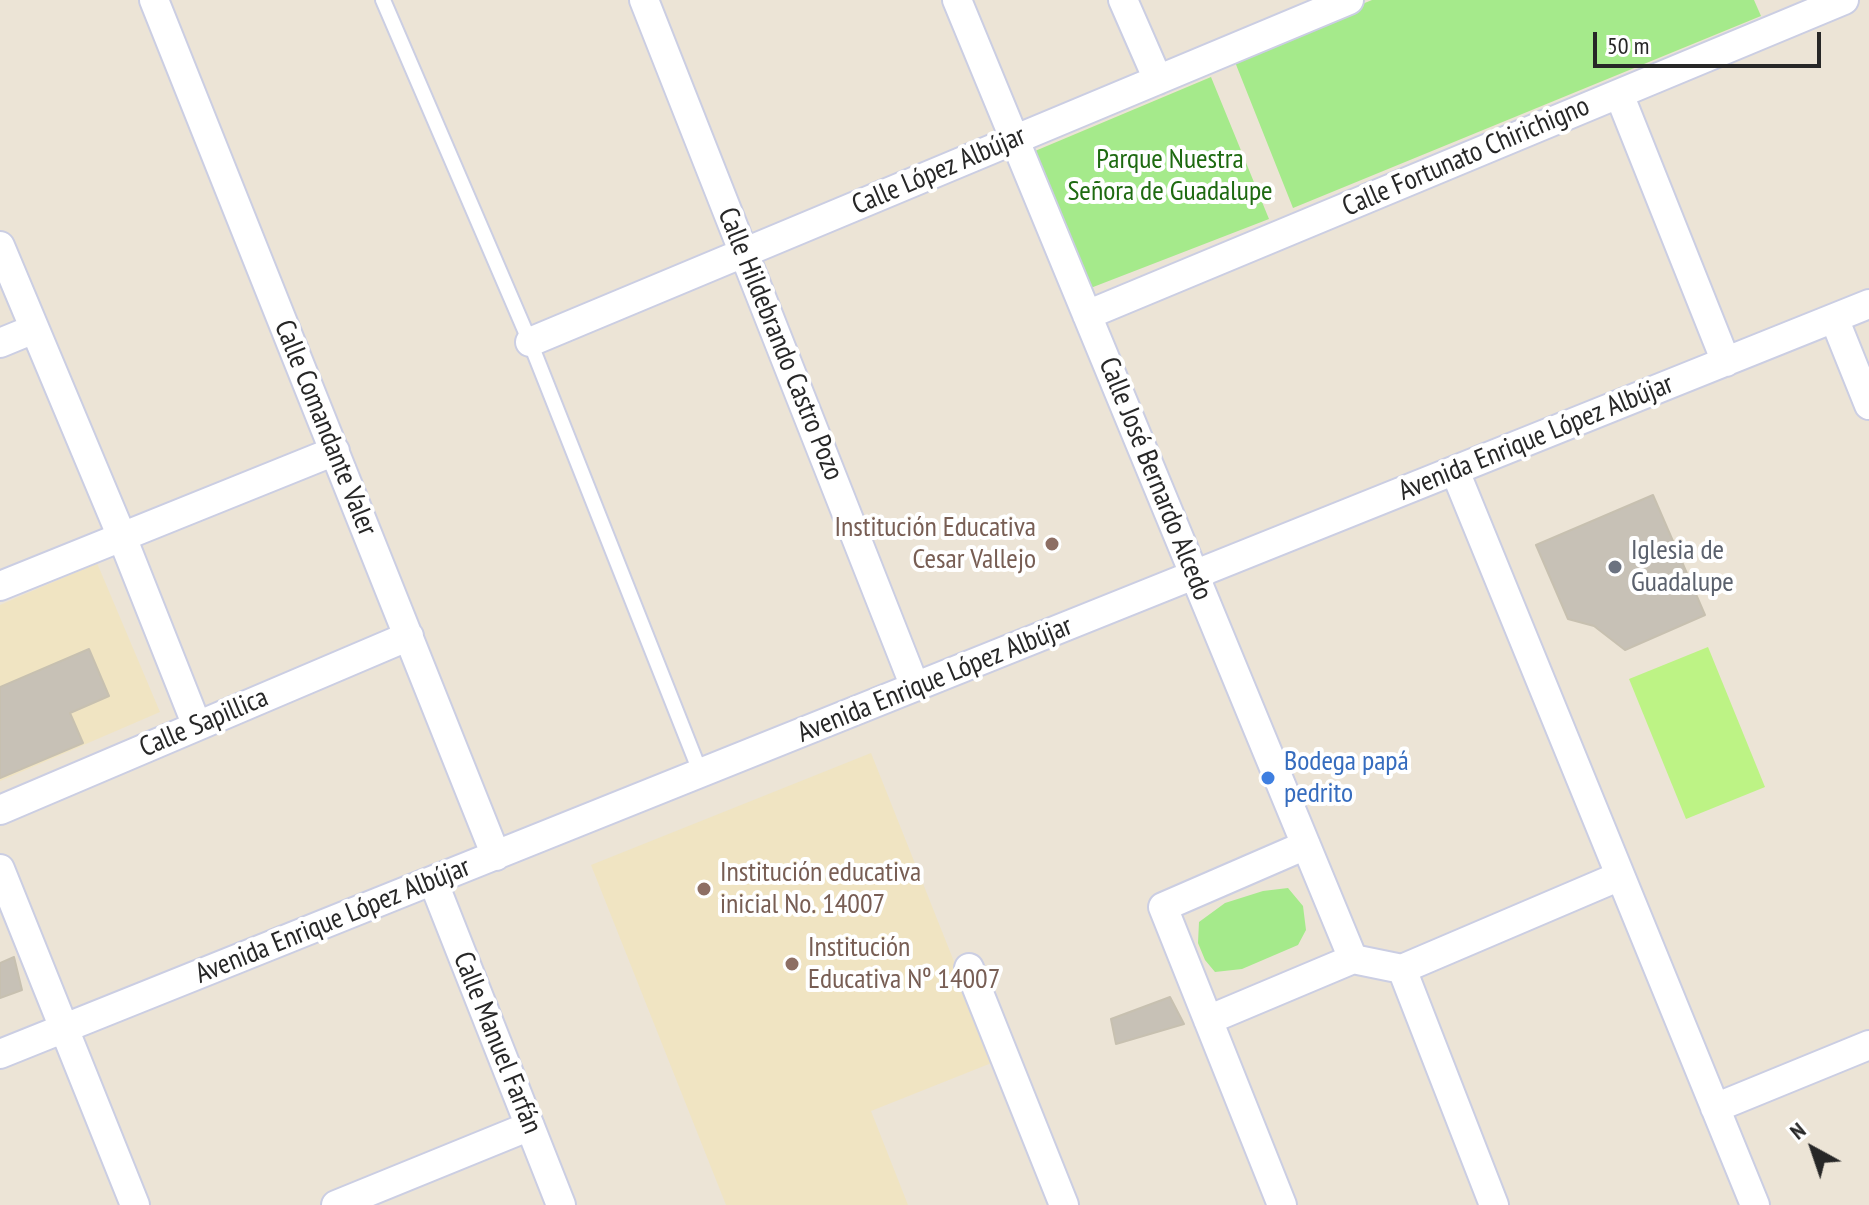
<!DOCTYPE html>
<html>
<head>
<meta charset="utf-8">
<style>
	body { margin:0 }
	#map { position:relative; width:1869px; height:1205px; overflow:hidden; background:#ece4d6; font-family:"PT Sans Narrow",sans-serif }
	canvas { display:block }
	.north { position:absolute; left:1773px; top:1109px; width:80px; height:80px; -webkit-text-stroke:6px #fff; paint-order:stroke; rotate:320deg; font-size:22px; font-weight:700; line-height:32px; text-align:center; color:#272727 }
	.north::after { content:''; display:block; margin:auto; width:28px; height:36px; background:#272727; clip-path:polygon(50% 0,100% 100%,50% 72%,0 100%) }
	.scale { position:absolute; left:1593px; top:32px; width:228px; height:36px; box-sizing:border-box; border:4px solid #272727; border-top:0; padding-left:10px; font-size:24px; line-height:28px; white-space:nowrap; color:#272727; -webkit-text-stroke:6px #fff; paint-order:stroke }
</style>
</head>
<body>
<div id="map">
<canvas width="1869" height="1205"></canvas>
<div class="north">N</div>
<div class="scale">50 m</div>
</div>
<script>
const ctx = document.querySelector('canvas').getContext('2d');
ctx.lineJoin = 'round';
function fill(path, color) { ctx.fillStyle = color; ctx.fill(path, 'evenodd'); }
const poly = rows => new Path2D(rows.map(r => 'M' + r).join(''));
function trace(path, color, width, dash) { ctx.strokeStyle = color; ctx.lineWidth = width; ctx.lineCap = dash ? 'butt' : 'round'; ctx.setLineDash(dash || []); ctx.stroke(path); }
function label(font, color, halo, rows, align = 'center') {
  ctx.font = font + ' "PT Sans Narrow",sans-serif'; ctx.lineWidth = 8; ctx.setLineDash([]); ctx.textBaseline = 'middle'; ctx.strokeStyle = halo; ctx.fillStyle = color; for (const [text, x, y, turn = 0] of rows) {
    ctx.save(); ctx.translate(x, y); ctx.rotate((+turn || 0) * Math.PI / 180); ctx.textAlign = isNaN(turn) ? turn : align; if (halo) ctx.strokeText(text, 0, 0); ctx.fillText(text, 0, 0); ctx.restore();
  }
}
const education = poly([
	[97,563,160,712,0,781,0,605],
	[871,753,994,1062,871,1111,908,1205,726,1205,591,865]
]);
const green = poly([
	[1372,0,1754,0,1761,16,1293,208,1233,57],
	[1211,77,1269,219,1088,289,1035,151],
	[1288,888,1303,906,1306,930,1298,945,1242,969,1215,972,1205,960,1198,943,1199,922,1225,903,1263,891]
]);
const pitch = poly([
	[1708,647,1765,787,1686,819,1629,679]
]);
const building = poly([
	[1653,495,1705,615,1625,650,1594,626,1568,619,1536,545,1653,495],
	[89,649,109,696,70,713,83,743,0,778,0,687,89,649],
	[14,957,22,990,0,998,0,963,14,957],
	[1170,997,1184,1024,1116,1044,1111,1019,1170,997]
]);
const lane = poly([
	[383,0,530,342,701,774]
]);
const street = poly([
	[154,0,496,856],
	[644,0,915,687],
	[957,0,1353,959],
	[1123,0,1158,80],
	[1619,94,1726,362],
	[0,246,122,537,197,726],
	[1087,315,1844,0],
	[1834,318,1869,405],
	[530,342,1349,0],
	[0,343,34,329],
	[1455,471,1755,1205],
	[0,586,335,451],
	[0,810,409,636],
	[0,869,135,1205],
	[433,881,561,1205],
	[969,968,1064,1205],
	[1402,969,1494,1205],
	[1208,1020,1353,959,1402,969,1620,876],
	[0,1054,1869,304],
	[1715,1108,1869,1045],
	[336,1205,530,1126],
	[1282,1205,1163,907,1306,845]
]);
const markers = [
	[1052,544,8,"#8d6e63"],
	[1615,567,8,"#6b7280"],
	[1268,778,8,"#3f7fe0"],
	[704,889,8,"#8d6e63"],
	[792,964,8,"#8d6e63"]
];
const streetNames = [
	["Calle Fortunato Chirichigno",1466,157,-23],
	["Calle López Albújar",939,171,-23],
	["Calle Hildebrando Castro Pozo",780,344,68],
	["Calle Comandante Valer",325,428,68],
	["Avenida Enrique López Albújar",1536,438,-22],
	["Calle José Bernardo Alcedo",1155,479,68],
	["Avenida Enrique López Albújar",935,680,-22],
	["Calle Sapillica",204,723,-23],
	["Avenida Enrique López Albújar",333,921,-22],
	["Calle Manuel Farfán",497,1043,68]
];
const parkNames = [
	["Parque Nuestra",1170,160],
	["Señora de Guadalupe",1170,192]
];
const educationNames = [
	["Institución Educativa",1036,528,"right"],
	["Cesar Vallejo",1036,560,"right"],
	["Institución educativa",720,873],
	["inicial No. 14007",720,905],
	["Institución",808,948],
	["Educativa Nº 14007",808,980]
];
const worshipNames = [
	["Iglesia de",1631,551],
	["Guadalupe",1631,583]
];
const shopNames = [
	["Bodega papá",1284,762],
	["pedrito",1284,794]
];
fill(education, '#f0e4c2');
fill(green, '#a5ea8b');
fill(pitch, '#bdf385');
fill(building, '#c7c1b6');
trace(building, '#c7c0b0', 2);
trace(lane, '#cbcee3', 18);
trace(street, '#cbcee3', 32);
trace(lane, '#fff', 14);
trace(street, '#fff', 28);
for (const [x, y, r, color] of markers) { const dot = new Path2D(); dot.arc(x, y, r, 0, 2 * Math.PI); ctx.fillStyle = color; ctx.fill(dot); trace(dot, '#fff', 3); }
label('28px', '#272727', '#fff', streetNames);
label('28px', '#1e6a11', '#fff', parkNames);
label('28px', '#785e54', '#fff', educationNames, 'left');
label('28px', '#5b616d', '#fff', worshipNames, 'left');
label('28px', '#366cbe', '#fff', shopNames, 'left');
</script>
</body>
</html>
